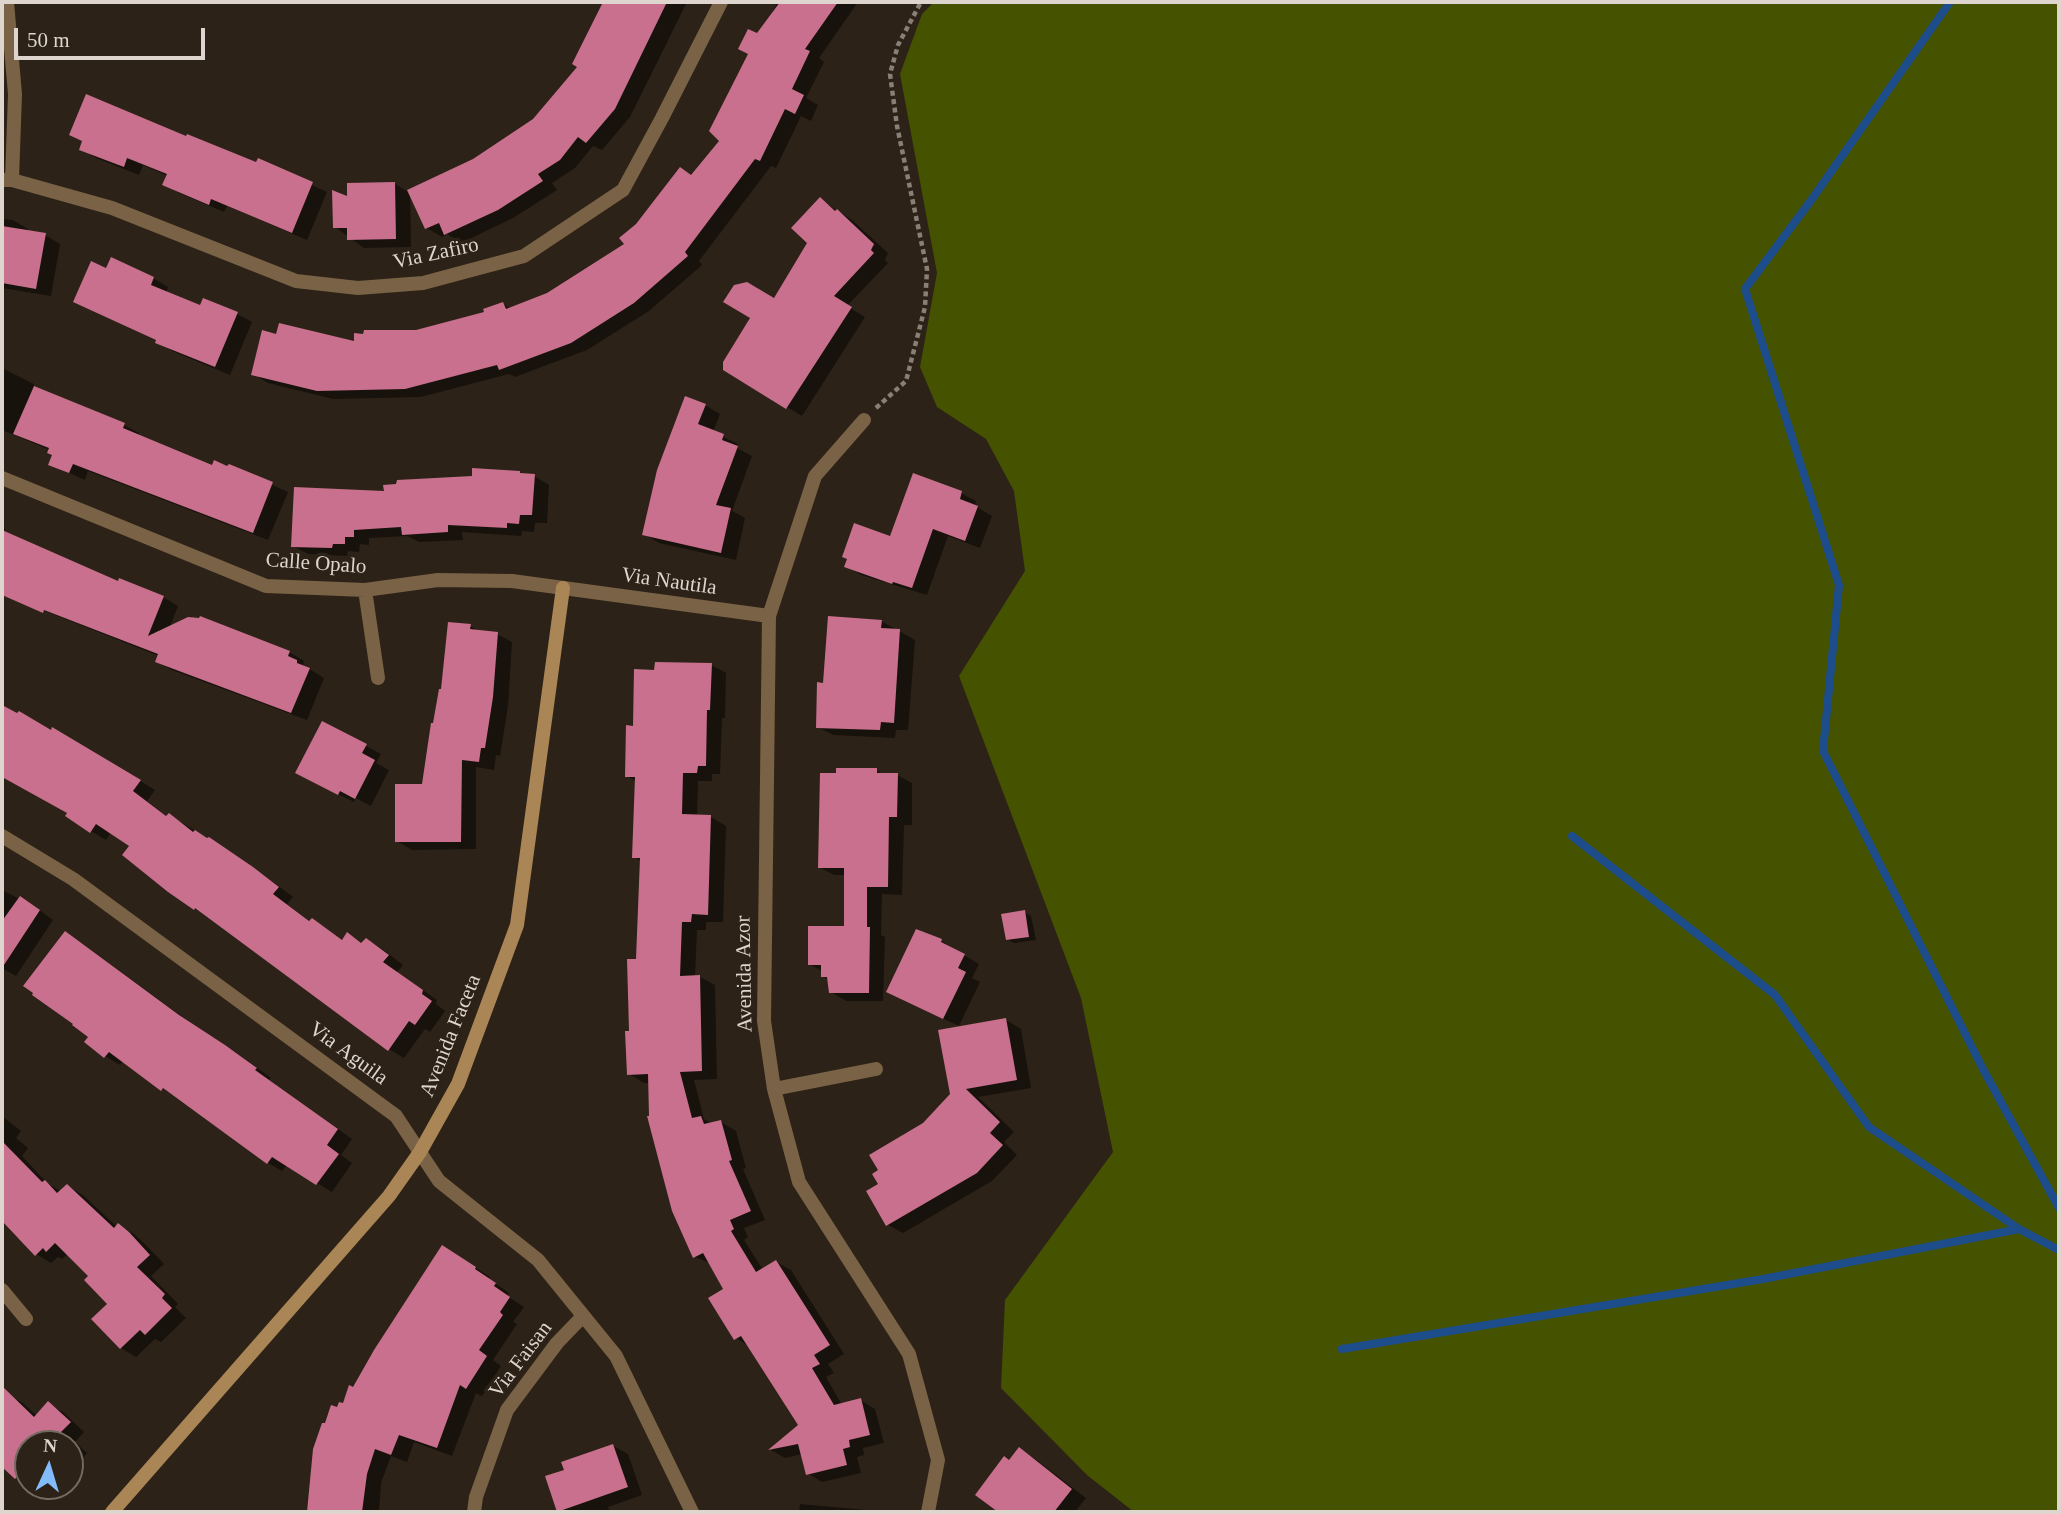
<!DOCTYPE html>
<html>
<head>
<meta charset="utf-8">
<style>
	body { margin:0 }
	#map { position:relative; width:2061px; height:1514px; overflow:hidden; background:#2d2217; font-family:Georgia,serif }
	canvas { display:block }
	.frame { position:absolute; inset:0; border:4px solid #ddd5ce; pointer-events:none }
	.north { position:absolute; left:14px; top:1430px; width:70px; height:70px; box-sizing:border-box; background:#2d2217; border:2px solid #736a60; border-radius:50%; rotate:4deg; font-size:19px; font-weight:700; line-height:28px; text-align:center; color:#ddd5ce }
	.north::after { content:''; display:block; margin:auto; width:24px; height:32px; background:#82bcfa; clip-path:polygon(50% 0,100% 100%,50% 72%,0 100%) }
	.scale { position:absolute; left:14px; top:28px; width:191px; height:32px; box-sizing:border-box; border:4px solid #ddd5ce; border-top:0; padding-left:9px; font-size:21px; line-height:24px; white-space:nowrap; color:#ddd5ce; -webkit-text-stroke:5px #2d2217; paint-order:stroke }
</style>
</head>
<body>
<div id="map">
<canvas width="2061" height="1514"></canvas>
<div class="frame"></div>
<div class="north">N</div>
<div class="scale">50 m</div>
</div>
<script>
const ctx = document.querySelector('canvas').getContext('2d');
ctx.lineJoin = 'round';
function fill(path, color) { ctx.fillStyle = color; ctx.fill(path, 'evenodd'); }
const poly = rows => new Path2D(rows.map(r => 'M' + r).join(''));
function trace(path, color, width, dash) { ctx.strokeStyle = color; ctx.lineWidth = width; ctx.lineCap = dash ? 'butt' : 'round'; ctx.setLineDash(dash || []); ctx.stroke(path); }
function label(font, color, halo, rows, align = 'center') {
  ctx.font = font + ' Georgia,serif'; ctx.lineWidth = 7; ctx.setLineDash([]); ctx.textBaseline = 'middle'; ctx.strokeStyle = halo; ctx.fillStyle = color; for (const [text, x, y, turn = 0] of rows) {
    ctx.save(); ctx.translate(x, y); ctx.rotate((+turn || 0) * Math.PI / 180); ctx.textAlign = isNaN(turn) ? turn : align; if (halo) ctx.strokeText(text, 0, 0); ctx.fillText(text, 0, 0); ctx.restore();
  }
}
const green = poly([
	[934,2,2059,2,2059,1512,1134,1512,1087,1475,1001,1388,1005,1300,1113,1152,1081,998,959,676,1025,571,1014,491,986,439,937,407,920,367,937,273,900,74,922,14]
]);
const shadow = poly([
	[607,2,687,2,630,117,602,150,593,146,575,168,552,183,557,190,513,218,461,243,447,234,442,237,427,228,410,192,411,247,364,248,335,227,349,199,395,184,407,191,474,160,535,120,580,67],
	[778,2,858,2,819,58,824,62,806,98,818,105,811,121,801,116,776,168,771,166,699,261,702,265,649,311,587,350,515,377,509,374,421,397,333,399,268,383,253,374,355,343,416,332,486,313,503,304,511,309,547,295,627,244,692,176,721,140,758,36],
	[81,149,257,165,258,161,327,192,307,240,227,206,224,212,179,193,165,184,168,176,143,165,139,175,96,158],
	[821,200,852,220,888,253,885,260,888,263,847,306,865,317,802,416,722,367,753,318,774,300,810,243],
	[2,219,13,220,28,229,27,232,45,235,60,244,51,296,2,288],
	[107,270,153,278,168,287,166,293,201,307,237,314,252,322,230,375,172,351,158,341,75,301],
	[2,368,34,384,34,388,124,425,139,433,138,436,213,467,228,468,230,466,288,492,268,540,88,471,85,480,50,464,54,454,50,450,2,430],
	[705,405,720,414,713,432,738,444,737,448,752,456,732,511,745,518,736,560,659,543,644,534],
	[520,473,534,476,549,485,547,523,535,523,534,532,522,531,521,536,462,532,463,540,419,542,407,536,369,538,369,545,360,544,359,552,348,551,347,556,308,554,293,546,385,493],
	[961,493,976,501,975,506,992,516,980,548,948,536,927,595,861,575,846,566],
	[2,526,5,528,4,533,119,583,163,597,178,606,170,627,289,652,304,661,303,665,324,678,307,720,172,670,157,662,159,656,2,594],
	[881,621,915,640,908,730,896,730,895,738,833,735,818,727,825,684],
	[470,626,481,632,497,634,512,642,508,706,500,756,496,755,494,770,476,767,476,849,412,850,397,841,424,786,442,691],
	[711,665,726,673,725,718,722,718,720,774,712,774,712,781,698,781,697,816,711,817,726,826,723,922,706,922,706,930,697,930,695,977,700,977,715,985,717,1079,694,1080,704,1119,712,1124,721,1122,736,1131,746,1168,743,1169,765,1220,744,1228,748,1237,744,1240,763,1270,776,1262,791,1270,844,1354,828,1364,834,1373,826,1377,842,1405,860,1400,875,1409,884,1443,863,1448,864,1455,857,1457,861,1473,822,1482,807,1473,803,1454,785,1458,771,1450,800,1426,750,1347,736,1338,725,1290,712,1264,695,1257,651,1117,650,1083,644,1083,629,1074,638,961,641,861,634,857,636,781,626,776,634,727,656,671],
	[6,709,118,767,155,790,147,801,168,817,169,815,224,848,268,878,293,897,287,904,311,922,312,920,327,929,343,941,348,935,363,944,366,940,381,948,403,965,397,972,437,1000,436,1004,445,1011,430,1032,425,1029,404,1058,389,1049,210,917,169,890,132,845,111,832,106,840,91,831,69,813,2,776,2,716],
	[366,746,381,754,376,763,389,770,371,806,356,798,354,802,312,781],
	[876,770,884,775,897,775,912,783,912,825,904,825,902,895,882,894,881,935,885,937,883,1001,846,1001,831,992,830,980,822,976,822,971,809,964,845,928,846,875,834,875,819,867],
	[2,890,35,907,53,920,16,976,2,968],
	[1024,912,1031,916,1036,940,1014,943,1007,939],
	[941,941,979,964,972,978,980,982,959,1026,903,1000],
	[80,942,195,1026,240,1055,271,1078,269,1080,352,1139,341,1155,352,1163,332,1192,287,1165,282,1171,268,1163,123,1060,120,1065,105,1056,90,1036],
	[1006,1020,1021,1029,1031,1088,978,1097,1014,1132,1004,1142,1017,1155,992,1181,903,1233,888,1225,880,1185,924,1124,952,1095],
	[2,1116,21,1131,16,1138,28,1148,22,1156,47,1183,60,1191,67,1186,83,1195,117,1227,119,1225,134,1234,144,1243,164,1264,151,1276,178,1304,175,1307,186,1318,161,1342,155,1339,136,1357,121,1348,93,1319,109,1304,91,1276,68,1254,62,1259,58,1257,51,1263,36,1254,2,1221],
	[457,1256,490,1277,489,1279,509,1293,507,1296,524,1307,513,1322,517,1324,493,1360,501,1366,482,1396,476,1393,452,1456,414,1442,407,1462,391,1456,381,1483,379,1512,309,1512,314,1449,338,1409,344,1405,354,1389],
	[8,1394,23,1403,37,1416,48,1404,63,1412,84,1432,75,1442,87,1453,70,1471,70,1444,28,1444,28,1484,16,1477,2,1464,2,1398],
	[613,1446,628,1454,642,1495,608,1507,610,1512,560,1512,547,1477,567,1471],
	[1019,1450,1034,1458,1086,1498,1075,1512,999,1512,1010,1461],
	[36,1486,56,1486,49,1494],
	[800,1504,867,1510,871,1512,799,1512]
]);
const stream = poly([
	[1950,2,1812,199,1745,289,1839,585,1823,751,1984,1071,2059,1208],
	[1572,836,1775,995,1869,1127,2019,1229],
	[1342,1349,1763,1279,2019,1229,2059,1250]
]);
const building = poly([
	[603,2,667,2,615,109,586,143,578,137,560,160,538,174,543,181,498,210,444,235,439,223,425,229,407,190,473,159,533,119,577,67,572,64],
	[780,2,838,2,805,49,810,51,792,89,804,95,795,114,785,109,760,161,755,159,685,252,688,256,634,303,571,343,499,370,497,365,405,389,317,391,251,375,262,330,276,334,279,323,354,341,354,333,363,334,364,330,416,330,484,312,483,309,503,302,506,309,547,293,624,244,619,238,636,224,680,167,691,175,719,141,709,131,748,54,738,49,748,29,757,33],
	[86,94,186,136,187,134,256,162,258,158,313,182,292,233,211,199,209,205,162,185,167,174,127,158,124,167,79,150,82,141,69,135],
	[395,182,396,239,347,240,347,228,333,228,332,190,347,196,347,183],
	[820,197,835,211,837,209,874,244,871,250,874,253,834,296,852,307,786,409,723,370,723,362,750,318,723,302,734,285,747,282,774,298,807,243,791,228],
	[2,226,46,233,36,289,2,283],
	[111,257,154,277,151,285,200,305,203,298,238,312,215,367,155,343,156,340,73,302,91,261,106,268],
	[34,386,125,423,123,428,212,465,214,460,227,466,229,464,273,482,253,533,73,464,69,473,48,465,52,455,47,453,49,448,13,434],
	[685,396,706,404,698,424,724,434,722,440,738,446,716,505,731,508,721,553,642,535,657,470],
	[472,468,520,471,520,473,535,474,532,515,520,515,519,524,507,523,507,528,448,525,448,532,402,535,401,527,354,530,354,537,345,537,345,544,333,544,332,548,291,547,294,487,384,491,383,485,396,484,397,480,472,476],
	[913,473,962,491,960,499,978,506,965,541,933,529,912,588,893,582,892,584,844,567,847,559,842,557,854,523,890,536],
	[2,530,118,581,119,578,164,596,148,636,188,617,199,618,200,616,290,651,288,656,297,660,297,663,310,668,291,713,155,662,158,654,44,610,43,613,2,595],
	[828,616,882,620,881,628,900,629,894,723,881,722,880,730,816,728,817,682,823,683],
	[448,622,471,624,470,629,498,632,493,697,485,748,481,748,479,762,462,760,461,842,395,842,395,784,422,784,431,723,433,723,439,689,441,689],
	[655,662,712,663,710,710,707,710,706,766,698,766,697,773,683,773,682,814,711,815,708,915,692,914,691,922,682,922,680,976,700,975,702,1071,680,1072,692,1118,701,1116,704,1124,721,1120,732,1160,729,1161,751,1211,730,1220,734,1229,731,1231,756,1272,776,1260,830,1345,814,1355,820,1364,812,1368,834,1405,861,1398,870,1435,849,1440,850,1447,843,1449,847,1465,806,1475,798,1444,768,1450,798,1425,741,1336,734,1340,708,1298,723,1289,703,1253,693,1258,672,1211,647,1116,649,1116,648,1074,627,1075,625,1031,629,1031,627,959,636,959,640,858,632,858,635,777,625,777,626,725,633,726,634,669,654,670],
	[2,705,17,713,19,711,51,730,52,727,141,780,133,791,166,816,169,813,193,832,195,830,207,838,209,837,253,867,279,887,273,894,309,921,312,918,342,940,347,932,361,943,366,938,389,955,383,962,423,990,422,994,432,1001,415,1025,409,1021,388,1051,195,908,194,910,168,892,122,855,129,846,96,824,90,833,65,816,67,813,2,777],
	[322,721,367,744,362,753,375,760,355,799,340,791,338,795,295,773],
	[836,768,877,768,877,773,898,773,897,817,889,817,888,887,867,887,867,927,870,927,869,993,829,993,827,977,821,977,821,965,808,965,808,926,844,926,844,868,818,868,820,773,836,773],
	[20,896,40,910,2,968,2,921],
	[1025,910,1029,937,1006,940,1001,914],
	[916,929,942,939,941,942,965,954,958,968,966,972,943,1019,886,992],
	[65,931,179,1015,225,1045,257,1068,255,1070,338,1129,327,1145,339,1154,316,1185,272,1157,267,1164,163,1088,161,1091,109,1052,104,1058,84,1042,88,1037,72,1025,73,1024,32,995,33,993,23,986],
	[1006,1018,1017,1080,966,1089,1000,1122,990,1133,1003,1145,977,1173,886,1226,866,1191,878,1184,872,1174,878,1170,869,1155,923,1123,950,1094,938,1030],
	[2,1141,42,1182,45,1180,57,1193,67,1184,114,1228,118,1223,129,1232,150,1255,137,1267,165,1294,162,1298,172,1308,145,1335,140,1330,120,1349,91,1319,107,1304,84,1280,88,1276,55,1243,46,1252,43,1248,35,1256,2,1221],
	[442,1245,476,1267,475,1269,496,1283,494,1286,510,1297,500,1312,503,1315,479,1350,487,1356,466,1389,460,1385,437,1448,399,1435,391,1455,375,1449,367,1474,362,1512,307,1512,313,1449,322,1423,325,1423,331,1405,337,1407,339,1402,343,1403,349,1385,353,1387,374,1350],
	[2,1386,34,1417,48,1401,71,1422,61,1432,74,1444,28,1444,28,1464,15,1479,2,1467],
	[613,1444,628,1487,557,1512,545,1476,564,1470,561,1462],
	[1019,1447,1072,1489,1054,1512,998,1512,975,1495,1004,1456,1009,1460]
]);
const path = poly([
	[876,408,906,381,925,307,927,269,897,126,890,74,898,45,921,2]
]);
const street = poly([
	[7,2,15,94,12,180],
	[2,180,12,180,112,208,296,281,358,288,423,283,524,256,623,190,662,118,721,2],
	[864,420,815,476,769,616,764,1021,774,1089,799,1182,909,1354,938,1460,928,1512],
	[2,478,266,586,365,590,438,580,512,581,769,616],
	[365,590,378,678],
	[2,836,73,879,396,1116,439,1181,538,1260,616,1356,692,1512],
	[774,1089,876,1069],
	[2,1290,26,1319],
	[474,1512,476,1497,507,1410,557,1343,583,1316]
]);
const secondary = poly([
	[112,1512,389,1196,420,1152,458,1084,517,925,563,588]
]);
const streetNames = [
	["Via Zafiro",436,254,-12],
	["Calle Opalo",316,564,4],
	["Via Nautila",669,582,8],
	["Avenida Azor",745,974,-91],
	["Avenida Faceta",451,1036,-68],
	["Via Aguila",348,1054,36],
	["Via Faisan",521,1360,-53]
];
fill(green, '#455200');
fill(shadow, '#0007');
trace(stream, '#1d4d8b', 8);
fill(building, '#c8708d');
trace(path, '#887f76', 4.5, [5, 3.5]);
trace(street, '#796245', 14);
trace(secondary, '#aa8555', 14);
label('21px', '#ddd5ce', '#2d2217', streetNames);
</script>
</body>
</html>
